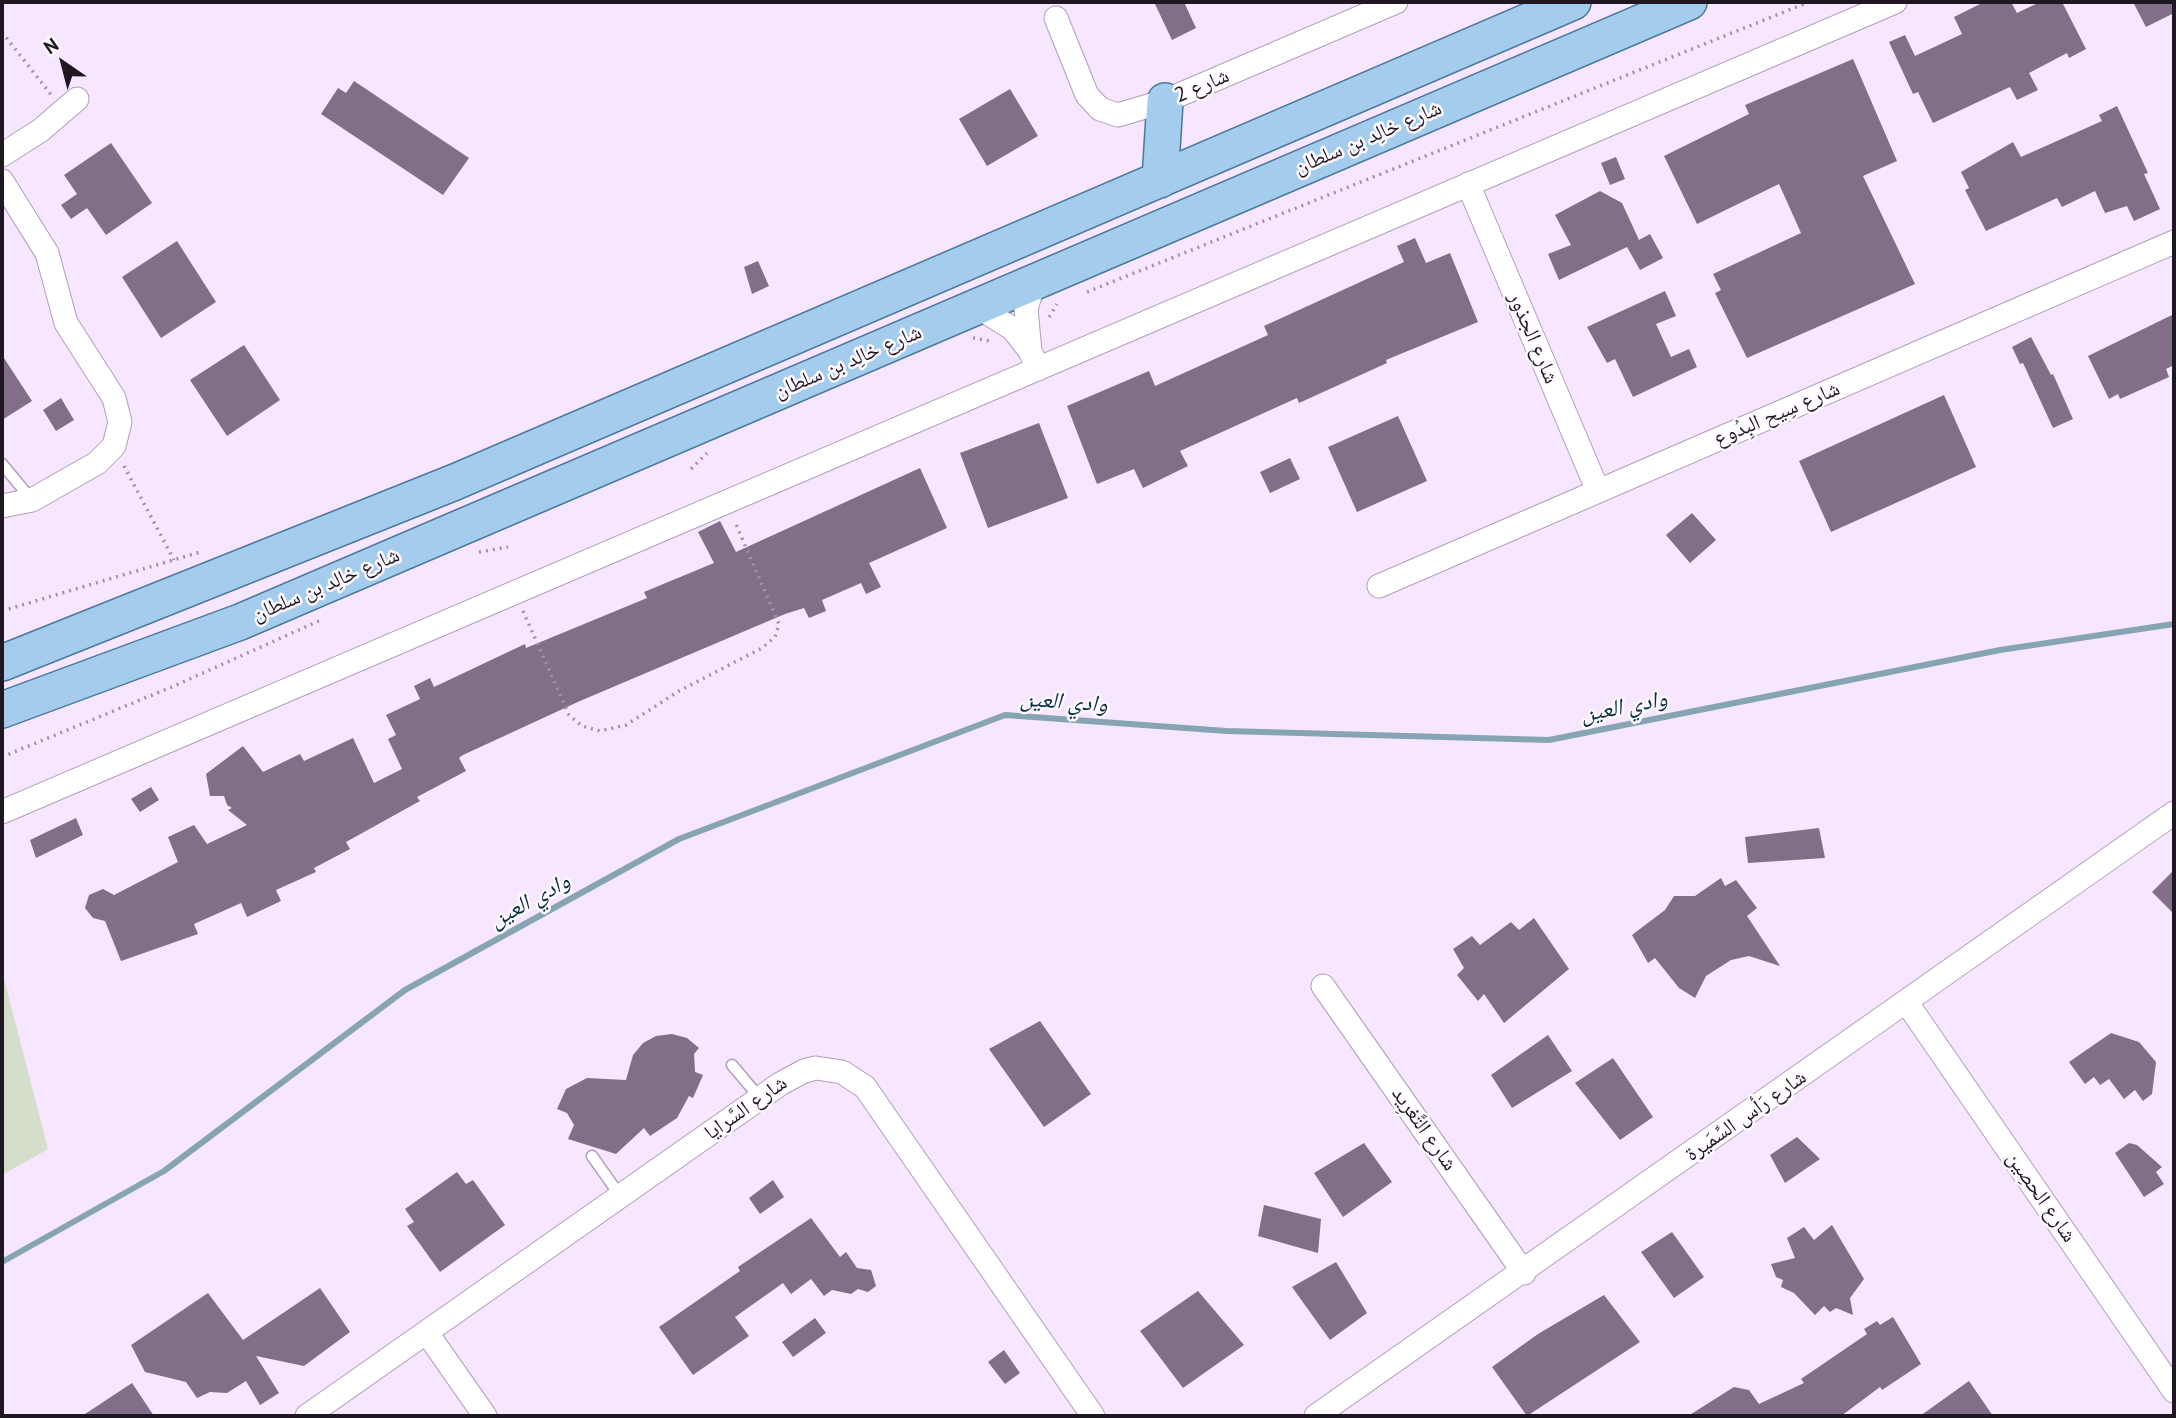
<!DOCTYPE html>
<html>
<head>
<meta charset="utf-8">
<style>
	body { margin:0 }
	#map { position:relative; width:2176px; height:1418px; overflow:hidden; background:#f7e6ff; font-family:"PT Sans",sans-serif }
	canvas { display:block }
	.frame { position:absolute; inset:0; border:4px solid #1f1822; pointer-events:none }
	.north { position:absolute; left:28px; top:28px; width:70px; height:70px; -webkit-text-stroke:5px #fdf9ff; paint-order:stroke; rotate:325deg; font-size:19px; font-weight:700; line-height:28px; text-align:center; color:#1f1822 }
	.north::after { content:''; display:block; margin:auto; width:24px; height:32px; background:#1f1822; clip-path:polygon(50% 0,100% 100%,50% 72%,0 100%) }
</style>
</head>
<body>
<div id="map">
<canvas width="2176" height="1418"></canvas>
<div class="frame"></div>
<div class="north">N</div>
</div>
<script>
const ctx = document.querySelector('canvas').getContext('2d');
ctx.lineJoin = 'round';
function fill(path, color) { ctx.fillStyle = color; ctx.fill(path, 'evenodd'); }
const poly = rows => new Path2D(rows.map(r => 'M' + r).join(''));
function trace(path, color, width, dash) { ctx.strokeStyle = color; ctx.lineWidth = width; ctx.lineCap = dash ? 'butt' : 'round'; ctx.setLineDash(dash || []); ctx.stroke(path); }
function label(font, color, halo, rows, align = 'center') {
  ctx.font = font + ' "PT Sans","Noto Naskh Arabic",sans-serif'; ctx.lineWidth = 5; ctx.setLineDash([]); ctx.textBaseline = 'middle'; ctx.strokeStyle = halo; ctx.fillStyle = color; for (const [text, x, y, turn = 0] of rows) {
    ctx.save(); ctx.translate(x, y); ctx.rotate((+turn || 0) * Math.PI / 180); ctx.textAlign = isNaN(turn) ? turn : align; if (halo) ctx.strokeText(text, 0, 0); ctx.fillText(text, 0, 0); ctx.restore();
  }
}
const green = poly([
	[2,971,48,1149,2,1175]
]);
const stream = poly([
	[2,1262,164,1171,405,990,679,839,1005,715,1227,731,1549,740,2000,650,2174,624]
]);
const building = poly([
	[1154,2,1184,2,1196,28,1172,40],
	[1984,2,2011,2,2017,13,2040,2,2062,2,2086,49,2069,58,2067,53,2029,73,2038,90,2017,100,2010,87,1933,123,1918,92,1913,94,1889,42,1905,35,1915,56,1962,34,1954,17],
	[2133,2,2174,2,2174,13,2146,27],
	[1853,59,1897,161,1863,176,1915,284,1747,358,1715,293,1721,290,1713,274,1801,233,1779,184,1697,224,1664,156,1749,114,1745,105],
	[354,81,469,158,443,195,321,114,338,88,346,93],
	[1010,89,1038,136,987,166,959,119],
	[2117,106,2148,173,2144,174,2160,209,2134,221,2127,206,2105,213,2095,191,2062,207,2057,198,1986,231,1965,190,1969,188,1961,172,2013,142,2021,157,2102,121,2099,115],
	[111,143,152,203,106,235,87,208,71,219,61,205,77,194,64,175],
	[1616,157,1625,179,1610,185,1601,163],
	[1600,191,1622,203,1639,240,1650,234,1663,258,1640,270,1627,247,1559,280,1548,254,1571,245,1555,215],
	[1415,238,1426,263,1450,253,1478,322,1386,360,1387,363,1299,403,1297,398,1180,451,1188,466,1143,488,1134,469,1097,484,1067,406,1149,371,1155,386,1268,335,1264,326,1404,262,1397,246],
	[177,241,216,302,161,338,122,277],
	[758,261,769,286,752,294,744,267],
	[1665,291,1676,316,1656,324,1671,357,1689,349,1697,367,1633,397,1615,359,1607,363,1587,327],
	[2174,314,2174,365,2166,369,2169,377,2120,399,2118,394,2109,399,2088,356],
	[2031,337,2051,375,2053,374,2073,419,2053,428,2023,363,2020,364,2012,347],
	[244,345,280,400,227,436,190,380],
	[2,355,32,401,2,420],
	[1944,395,1976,467,1831,532,1799,461],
	[61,398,74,420,56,431,43,410],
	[1398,416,1427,481,1357,512,1328,447],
	[1039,423,1068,498,988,528,960,453],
	[1290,458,1300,479,1270,493,1260,472],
	[920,468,947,528,869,563,881,587,866,594,861,583,822,600,826,611,809,618,804,608,785,614,580,701,463,755,459,758,466,771,417,797,420,801,346,842,350,849,314,868,316,872,276,890,281,901,247,917,241,903,194,924,198,934,121,961,105,921,93,918,85,908,89,895,103,889,114,895,178,862,168,837,194,825,207,844,247,825,228,810,232,808,227,805,224,796,210,796,206,774,243,746,263,772,300,754,304,761,353,738,374,783,402,769,388,739,396,735,386,715,420,699,414,686,430,678,434,687,525,644,526,648,647,598,644,592,714,563,698,532,720,521,736,552],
	[1692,513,1716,540,1690,563,1666,535],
	[151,787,159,800,140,812,131,799],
	[76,818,83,835,36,858,30,840],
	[1819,828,1825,858,1748,863,1745,837],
	[2174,870,2174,914,2152,892],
	[1721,878,1725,886,1736,880,1757,908,1747,916,1780,966,1749,956,1731,960,1706,976,1695,998,1679,988,1655,958,1648,963,1632,935,1665,910,1674,896,1695,896],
	[1534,918,1569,969,1504,1023,1484,994,1478,1001,1457,975,1464,968,1453,949,1472,936,1480,945,1511,922,1519,930],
	[1040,1021,1091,1094,1044,1127,989,1049],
	[2111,1033,2139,1042,2156,1062,2152,1094,2143,1101,2135,1090,2124,1099,2109,1079,2100,1085,2094,1077,2085,1084,2069,1062],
	[672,1034,687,1038,699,1048,694,1054,695,1072,703,1075,693,1098,689,1096,677,1118,650,1136,644,1128,616,1154,568,1139,574,1125,567,1113,557,1109,566,1089,587,1078,626,1080,633,1055,643,1043,656,1036],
	[1548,1035,1572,1071,1512,1108,1491,1075],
	[1613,1058,1653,1117,1620,1140,1575,1083],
	[1797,1137,1820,1159,1785,1183,1770,1155],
	[1364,1143,1392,1182,1343,1217,1314,1173],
	[2129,1143,2137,1145,2162,1167,2156,1172,2164,1184,2144,1197,2115,1153],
	[457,1172,466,1184,473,1180,505,1225,440,1272,407,1226,414,1222,405,1209],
	[773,1180,784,1197,760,1214,749,1198],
	[1264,1205,1321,1219,1318,1253,1258,1236],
	[811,1218,840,1257,846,1252,857,1268,871,1270,876,1286,868,1292,858,1289,851,1294,832,1290,824,1296,811,1279,791,1294,783,1283,735,1317,749,1336,693,1375,659,1327,740,1271,738,1267],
	[1832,1225,1864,1279,1850,1298,1853,1315,1836,1308,1830,1312,1824,1306,1815,1315,1794,1293,1781,1287,1783,1280,1776,1277,1771,1264,1795,1258,1787,1238,1804,1227,1814,1240],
	[1672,1232,1704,1277,1674,1298,1641,1252],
	[1336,1262,1367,1313,1330,1340,1292,1287],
	[320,1288,350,1332,304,1366,256,1356,279,1393,260,1405,246,1381,227,1393,210,1392,197,1398,186,1382,145,1372,131,1345,208,1293,243,1340],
	[1198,1291,1244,1345,1183,1388,1140,1331],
	[1604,1295,1640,1342,1527,1416,1492,1367,1538,1334],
	[1893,1317,1921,1364,1882,1390,1880,1387,1841,1416,1688,1416,1734,1387,1749,1390,1759,1404,1804,1383,1801,1379,1867,1334,1864,1329,1877,1321,1880,1325],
	[815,1318,826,1333,793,1357,782,1342],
	[1004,1350,1020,1373,1005,1384,988,1362],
	[1969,1381,1993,1416,1920,1416],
	[132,1383,154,1416,82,1416]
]);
const path = poly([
	[2,32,52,96],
	[1087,292,1809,2],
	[1049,317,1057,304],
	[973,338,990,341],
	[124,466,174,560],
	[691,469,707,453],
	[479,552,508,547],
	[2,611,200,552],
	[523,611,569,715,582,726,600,731,626,725,679,691,762,648,775,637,779,624,735,522],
	[2,757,174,686,321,620],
	[2,1084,2,1112]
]);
const service = poly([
	[2,464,32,500],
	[732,1065,760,1098],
	[592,1156,621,1197]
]);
const minor = poly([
	[1056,18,1087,95,1100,109,1118,115,1165,101,1396,2],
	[2,155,41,130,77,99],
	[2,181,47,253,66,323,114,398,120,422,114,446,97,463,32,500,2,506],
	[1468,184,1598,491],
	[978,307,1013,329,1030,351,1038,369],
	[1030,351,1026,309,1034,282],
	[1379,586,2174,242],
	[2,812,1895,2],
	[1323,986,1524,1273],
	[1907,1003,2174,1391],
	[427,1333,485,1416],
	[307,1416,780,1084,804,1071,816,1068,842,1072,865,1087,1093,1416],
	[1316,1416,2174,813]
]);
const primary = poly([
	[1160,180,1165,101],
	[2,663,455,482,1573,2],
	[2,710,240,622,1689,2]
]);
const streetNames = [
	["شارع 2",1202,86,-23],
	["شارع خالِد بن سلطان",1368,138,-23],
	["شارع الجذور",1533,338,67],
	["شارع خالِد بن سلطان",848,362,-23],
	["شارع سِيح البِدُوع",1777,414,-23],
	["شارع خالِد بن سلطان",326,585,-23],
	["شارع السَّرايا",746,1108,-35],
	["شارع رَأس السِّمَيرة",1746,1116,-35],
	["شارع التَّغرِيد",1424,1129,55],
	["شارع الحصِين",2041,1197,55]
];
const waterNames = [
	["وادي العين",1064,702,4],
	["وادي العين",1624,707,-11],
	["وادي العين",530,901,-29]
];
fill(green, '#d5ddcb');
trace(stream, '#87a4b5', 6);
fill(building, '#816e89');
trace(service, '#b19eba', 13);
trace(minor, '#b19eba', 25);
trace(primary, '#4e789e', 38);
trace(path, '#a093a6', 3.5, [2, 5]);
trace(service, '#fff', 10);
trace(minor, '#fff', 23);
trace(primary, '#a4cded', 35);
label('21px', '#1f1822', '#fdf9ff', streetNames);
label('italic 23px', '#053043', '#fdf9ff', waterNames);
</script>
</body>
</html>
